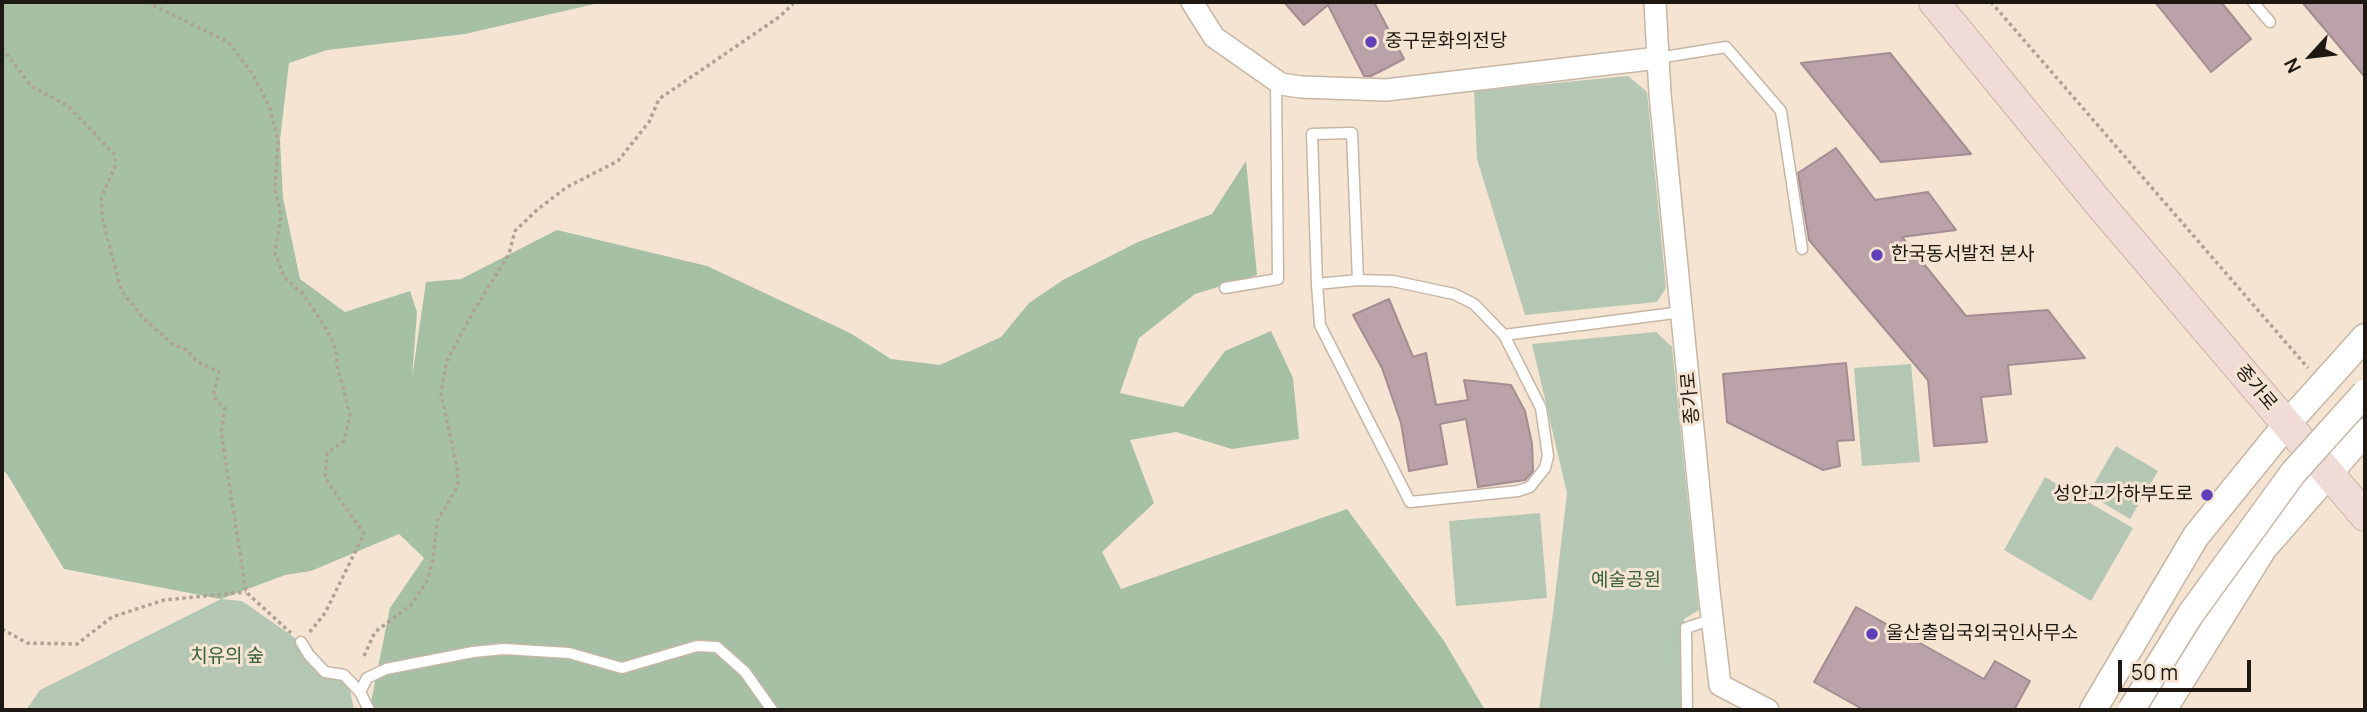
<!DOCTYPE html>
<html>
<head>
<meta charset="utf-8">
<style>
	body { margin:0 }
	#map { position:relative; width:2367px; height:712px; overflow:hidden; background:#f5e4d2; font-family:Manrope,sans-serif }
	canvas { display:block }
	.frame { position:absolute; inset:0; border:4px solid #1d1811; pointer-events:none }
	.north { position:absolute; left:2276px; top:21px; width:70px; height:70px; -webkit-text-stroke:5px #f5e4d2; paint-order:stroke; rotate:243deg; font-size:19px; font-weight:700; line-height:28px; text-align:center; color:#1d1811 }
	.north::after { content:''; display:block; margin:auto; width:24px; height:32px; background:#1d1811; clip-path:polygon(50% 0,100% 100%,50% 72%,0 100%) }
	.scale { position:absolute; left:2118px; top:660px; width:133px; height:32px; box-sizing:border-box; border:4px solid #1d1811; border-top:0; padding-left:9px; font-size:21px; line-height:24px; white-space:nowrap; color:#1d1811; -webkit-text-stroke:5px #f5e4d2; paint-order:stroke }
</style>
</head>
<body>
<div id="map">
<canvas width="2367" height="712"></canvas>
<div class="frame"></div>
<div class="north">N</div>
<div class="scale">50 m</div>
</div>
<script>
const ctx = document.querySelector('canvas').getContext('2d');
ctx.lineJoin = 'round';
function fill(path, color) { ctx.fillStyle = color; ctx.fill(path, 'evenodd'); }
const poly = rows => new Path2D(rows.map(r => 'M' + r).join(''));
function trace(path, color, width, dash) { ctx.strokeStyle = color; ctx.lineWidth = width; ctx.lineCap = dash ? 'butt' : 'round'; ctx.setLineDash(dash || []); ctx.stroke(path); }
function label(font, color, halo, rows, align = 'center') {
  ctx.font = font + ' Manrope,"Noto Sans KR",sans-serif'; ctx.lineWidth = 6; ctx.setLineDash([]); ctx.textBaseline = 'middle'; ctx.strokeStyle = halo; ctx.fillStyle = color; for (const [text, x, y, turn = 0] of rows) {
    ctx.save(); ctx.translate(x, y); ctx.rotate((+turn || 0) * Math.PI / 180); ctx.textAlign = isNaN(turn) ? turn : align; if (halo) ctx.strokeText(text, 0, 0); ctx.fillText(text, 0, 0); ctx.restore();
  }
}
const green = poly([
	[1628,76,1647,92,1666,288,1657,302,1525,315,1477,159,1474,91],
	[1656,332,1672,347,1699,610,1684,619,1682,710,1539,710,1553,613,1567,493,1532,344],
	[1911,364,1920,462,1862,466,1854,368],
	[2116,446,2158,471,2130,519,2088,494],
	[2045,477,2133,528,2091,601,2004,550],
	[1540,513,1547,598,1456,606,1449,521],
	[221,599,242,601,295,638,349,685,354,710,26,710,40,690]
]);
const forest = poly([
	[2,2,603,2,465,34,327,50,289,63,280,140,283,198,300,279,345,312,410,291,417,312,412,378,426,282,461,279,557,230,707,266,850,333,891,359,940,365,1001,337,1029,303,1063,280,1138,242,1212,214,1246,161,1257,275,1195,294,1139,338,1120,393,1183,407,1225,351,1271,331,1293,378,1299,439,1232,449,1176,432,1130,440,1154,503,1102,552,1121,589,1347,509,1444,641,1485,710,372,710,370,707,390,608,424,558,399,534,311,571,285,575,221,599,64,569,7,474,2,470]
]);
const building = poly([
	[1284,2,1374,2,1404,59,1371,76,1364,76,1328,5,1304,25,1284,2],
	[2155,2,2221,2,2251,39,2211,72,2155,2],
	[2302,2,2365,2,2365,77,2302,2],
	[1890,53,1971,154,1881,162,1801,63,1890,53],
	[1836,148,1875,200,1928,192,1956,230,1902,237,1966,316,2048,310,2085,358,2008,365,2011,394,1981,397,1987,442,1934,446,1928,380,1809,240,1798,173,1836,148],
	[1389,299,1413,357,1426,353,1436,405,1468,400,1464,380,1511,385,1525,411,1532,444,1533,471,1525,480,1478,487,1466,419,1440,424,1447,464,1409,471,1401,423,1382,368,1353,315,1389,299],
	[1846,363,1854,440,1837,441,1840,466,1823,470,1727,422,1723,374,1846,363],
	[1856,607,1984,679,1995,661,2030,681,2014,710,1864,710,1814,682,1856,607]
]);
const path = poly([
	[147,2,228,42,252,73,270,108,278,141,275,189,281,215,275,253,284,277,303,294,327,330,336,350,337,364,350,415,344,441,327,453,325,478,364,534,325,613,309,633],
	[1991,2,2308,368],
	[2,48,31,86,68,106,115,155,116,164,101,198,102,217,121,290,144,319,160,333,173,344,187,350,198,362,219,372,213,396,225,409,221,431,246,592,291,633],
	[2,629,27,643,77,644,112,617,164,600,246,592],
	[364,656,375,632,411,605,427,581,433,560,437,521,458,486,457,467,441,394,447,361,473,312,509,254,515,231,538,209,567,187,618,161,649,122,659,99,779,17,792,5,793,2]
]);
const service = poly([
	[2253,2,2270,22],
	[1658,58,1726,47,1781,111,1802,249],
	[1317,284,1312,134,1352,133,1358,280],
	[1225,288,1278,279,1276,81],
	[1504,335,1541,408,1548,456,1545,468,1530,487,1518,491,1410,502,1320,325,1317,284,1358,280,1393,281,1454,294,1474,304,1504,335,1682,312],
	[301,642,309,655,325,672,344,675,360,692],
	[369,710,360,692,367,678,386,669,473,652,504,649,569,653,622,668,697,646,717,647,745,672,772,710],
	[1687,710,1686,628,1713,619]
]);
const minor = poly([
	[1192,2,1214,37,1281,84,1301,87,1386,90,1658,58],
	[1655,2,1660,94,1709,591,1720,685,1768,710]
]);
const tertiary = poly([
	[2093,710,2196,536,2287,424,2365,337],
	[2163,710,2263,549,2365,432]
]);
const secondary = poly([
	[1934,2,2097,201,2365,516]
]);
const tertiaryBridge = poly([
	[2131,710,2190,615,2293,473,2365,393]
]);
const markers = [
	[1371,42,7,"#5f40b9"],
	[1877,255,7,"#5f40b9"],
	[2207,495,7,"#5f40b9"],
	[1872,634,7,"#5f40b9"]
];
const poiNames = [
	["중구문화의전당",1385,42],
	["한국동서발전 본사",1891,255],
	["성안고가하부도로",2193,495,"right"],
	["울산출입국외국인사무소",1886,634]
];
const streetNames = [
	["종가로",2256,388,50],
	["종가로",1691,398,-95]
];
const parkNames = [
	["예술공원",1626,581],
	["치유의 숲",227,657]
];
fill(green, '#b3c7b3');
fill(forest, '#a5c0a5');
fill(building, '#bba2a9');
trace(building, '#a48c93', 2);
trace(service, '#c6b6a5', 13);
trace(minor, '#c6b6a5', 24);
trace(tertiary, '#c6b6a5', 29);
trace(secondary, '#c6b6a5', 32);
trace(path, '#afa294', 3.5, [3.5, 3.5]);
trace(service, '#fff', 10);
trace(minor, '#fff', 21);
trace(tertiary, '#fff', 26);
trace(secondary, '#f0dbd6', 30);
trace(tertiaryBridge, '#c6b6a5', 29, []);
trace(tertiaryBridge, '#fff', 26);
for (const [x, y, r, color] of markers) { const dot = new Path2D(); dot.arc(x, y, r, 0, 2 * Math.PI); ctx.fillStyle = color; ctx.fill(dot); trace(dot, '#f5e4d2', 2.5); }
label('19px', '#1d1811', '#f5e4d2', poiNames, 'left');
label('19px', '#1d1811', '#f5e4d2', streetNames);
label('19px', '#38613a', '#f5e4d2', parkNames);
</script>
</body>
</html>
